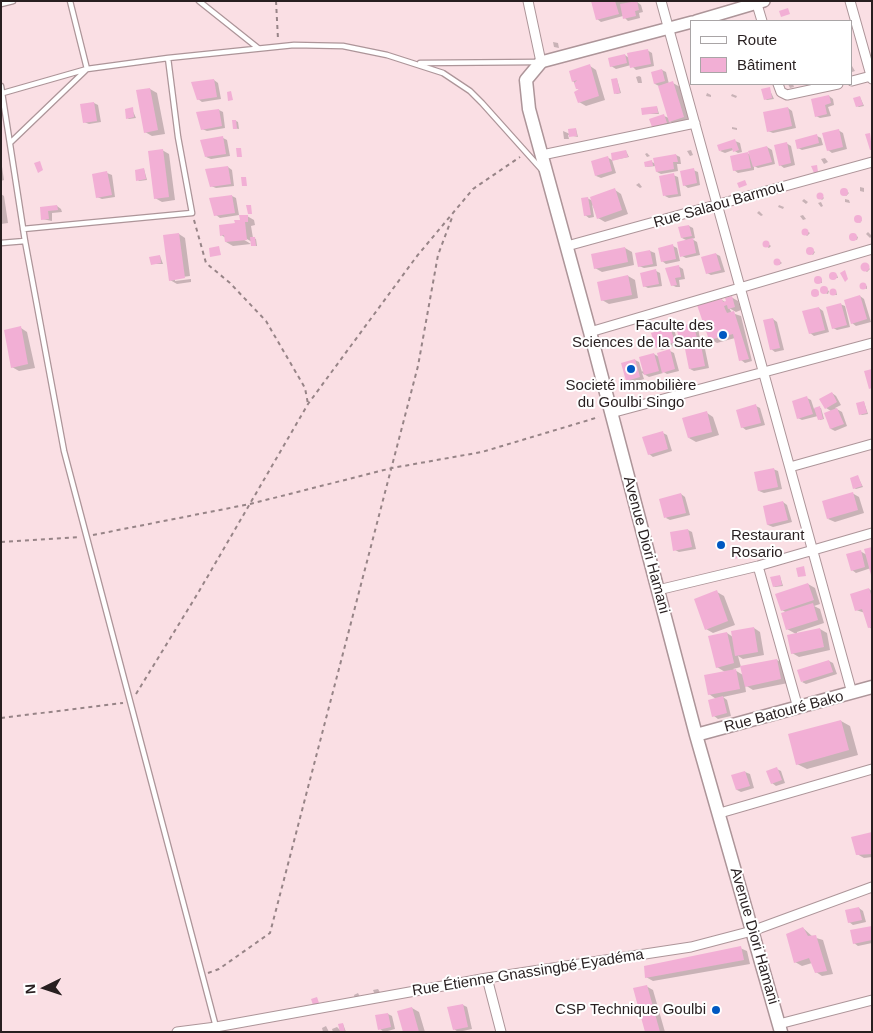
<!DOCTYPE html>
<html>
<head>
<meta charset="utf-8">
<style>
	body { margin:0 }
	#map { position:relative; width:873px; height:1033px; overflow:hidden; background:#fadfe4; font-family:Helvetica,sans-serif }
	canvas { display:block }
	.frame { position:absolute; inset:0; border:2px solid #281f20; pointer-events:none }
	.legend { position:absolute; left:690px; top:20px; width:162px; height:65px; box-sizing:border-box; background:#fff; border:1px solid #a9a5a6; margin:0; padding:6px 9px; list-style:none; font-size:15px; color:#281f20 }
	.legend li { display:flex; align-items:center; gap:10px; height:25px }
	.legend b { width:25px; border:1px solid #a9a5a6 }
	.north { position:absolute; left:20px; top:963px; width:50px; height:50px; -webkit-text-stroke:4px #fff; paint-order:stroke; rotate:266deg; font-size:14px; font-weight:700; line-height:20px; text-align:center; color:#281f20 }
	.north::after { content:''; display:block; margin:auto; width:18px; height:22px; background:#281f20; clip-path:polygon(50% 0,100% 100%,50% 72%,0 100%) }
</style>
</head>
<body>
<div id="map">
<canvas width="873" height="1033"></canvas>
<div class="frame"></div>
<ul class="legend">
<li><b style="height:6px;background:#fff"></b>Route</li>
<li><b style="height:14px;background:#f2afd5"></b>Bâtiment</li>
</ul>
<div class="north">N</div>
</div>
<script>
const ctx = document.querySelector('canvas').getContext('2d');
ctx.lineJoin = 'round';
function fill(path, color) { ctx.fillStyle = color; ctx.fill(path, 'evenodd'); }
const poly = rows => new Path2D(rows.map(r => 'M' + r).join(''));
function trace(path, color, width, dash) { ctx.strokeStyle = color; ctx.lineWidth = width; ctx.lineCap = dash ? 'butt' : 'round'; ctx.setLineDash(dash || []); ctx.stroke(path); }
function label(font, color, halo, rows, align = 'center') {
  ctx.font = font + ' Helvetica,sans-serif'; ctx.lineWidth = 4; ctx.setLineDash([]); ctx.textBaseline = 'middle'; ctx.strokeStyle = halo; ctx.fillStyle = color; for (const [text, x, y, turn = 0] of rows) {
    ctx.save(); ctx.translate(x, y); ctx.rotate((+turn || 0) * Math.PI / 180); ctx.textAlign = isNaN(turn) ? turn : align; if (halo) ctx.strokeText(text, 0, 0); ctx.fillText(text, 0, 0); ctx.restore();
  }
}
const shadow = poly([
	[592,1,640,1,637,2,641,5,643,12,639,13,640,18,628,21,623,16,601,22,597,19],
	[553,42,558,43,559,48,554,47],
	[647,50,652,53,654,66,636,70,631,65,616,69,611,66,625,55,629,58],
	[590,66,596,70,605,100,586,106,579,102,579,90,573,81],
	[852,66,855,71,852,72],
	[662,70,666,72,669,84,673,83,680,87,690,121,677,125,669,121,671,125,657,129,653,126,664,116,669,118,659,86,655,84,652,73],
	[639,76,641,77,642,83,638,83,636,77],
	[617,79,621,93,617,94,615,93],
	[214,80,218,83,221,99,202,102,198,99],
	[788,84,793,84,794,87,790,88],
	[769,88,774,99,767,100,765,99],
	[150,89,157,93,165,134,152,136,145,132],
	[707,93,711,95,711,97,706,96],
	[732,94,737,96,736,98,731,96],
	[829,96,833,99,834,105,828,107,831,116,820,118,816,116],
	[860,97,864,106,859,107,857,106],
	[94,103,98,105,101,122,89,124,84,122],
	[657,107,659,114,643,114],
	[788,108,792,111,796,128,773,133,768,131],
	[132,109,136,118,129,119,127,118],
	[219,110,223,112,225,128,207,131,202,129],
	[236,121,238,122,239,129,234,128],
	[732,127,737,128,737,130,732,129],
	[576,129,578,137,568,135,569,139,564,139,563,131,570,134],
	[838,130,843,133,847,149,832,153,828,150],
	[817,136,821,138,823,145,802,150,798,148],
	[223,138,227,140,230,156,211,159,206,157],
	[735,141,740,143,742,152,738,153,733,150,725,153,720,151],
	[786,143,791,146,795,165,784,168,780,165],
	[767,147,772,150,775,164,758,168,754,166,754,170,738,173,734,170,747,153,751,155],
	[162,150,169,154,175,200,162,202,155,198],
	[691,150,693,155,690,156,687,151],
	[626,151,629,157,614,160],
	[647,153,650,156,647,157,645,154],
	[676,155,680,157,681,164,677,164,678,171,661,174,657,172,656,166,646,167,652,162,656,164],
	[607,157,612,160,616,173,601,178,596,176],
	[825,158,828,162,824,164,821,159],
	[1,160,4,180,1,181],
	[228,167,232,170,234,186,216,188,211,186],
	[144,169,147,180,139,181,138,180],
	[693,170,698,172,700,185,688,188,684,185],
	[107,173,112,175,115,197,102,199,97,197],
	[673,175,678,177,681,196,669,198,665,196],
	[639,183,642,187,640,188,636,185],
	[860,187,864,188,864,192,860,191],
	[844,189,849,193,846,196,841,191],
	[615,190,621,194,628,214,605,222,598,218,592,204,594,217,589,218,585,215,587,198,593,201],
	[1,194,4,196,8,223,1,224],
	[820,194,824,198,822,200,818,196],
	[232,196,236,198,239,215,220,218,216,215],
	[804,199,808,202,806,204,802,201],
	[845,199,849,200,850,203,845,202],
	[821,202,823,206,821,207,818,203],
	[779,205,784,207,783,209,778,207],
	[57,206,61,209,62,212,52,213,52,221,42,219,41,208],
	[759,211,763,215,761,216,757,213],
	[803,215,806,219,803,220,800,216],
	[247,216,254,220,255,225,251,226,253,238,256,239,257,246,253,246,252,242,242,236,241,238,251,244,233,246,226,242,226,238,221,235],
	[857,216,862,220,860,223,855,218],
	[689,226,693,228,695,238,692,239,697,242,700,255,686,258,682,256,688,241,682,238],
	[805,230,810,233,807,236,803,232],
	[868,232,872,236,870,238,866,234],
	[179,234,185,238,190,276,175,278,175,281,191,279,191,282,177,284,170,280],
	[853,234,858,237,857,240,851,237],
	[766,242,771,246,769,248,764,245],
	[673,246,677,248,680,261,666,264,662,261],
	[625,248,632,252,634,265,602,272,595,268],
	[811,249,815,252,813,255,808,251],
	[650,251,655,253,657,266,644,268,639,266,637,254],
	[716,254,720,256,725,272,711,275,707,273],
	[160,256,163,264,152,264],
	[777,259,782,263,779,265,775,262],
	[865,264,870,269,867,272,862,268],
	[678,266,683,269,685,279,679,280,680,287,676,287,672,285],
	[656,271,660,273,662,286,648,288,644,286],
	[832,274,837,275,838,278,832,278],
	[628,276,635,280,638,298,609,304,602,300],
	[816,278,822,279,822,283,817,282],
	[861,284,867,286,867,289,861,287],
	[823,288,829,291,828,294,822,292],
	[815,290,819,295,816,296,812,292],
	[834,290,836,291,837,295,832,295,831,291],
	[860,296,864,299,871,322,856,326,852,323],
	[731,297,738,301,741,310,736,312,729,308,732,313,741,316,752,361,745,363,741,360,735,338,717,343,710,339,722,300,728,304],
	[840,304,845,306,850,327,837,330,833,328],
	[819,308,823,311,829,332,814,336,810,333],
	[773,319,777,322,784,350,775,352,771,349],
	[693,325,698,327,700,340,685,344,681,341],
	[21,328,27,332,35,368,19,371,12,367],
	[670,328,674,330,679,344,662,350,657,348],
	[701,347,705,349,709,368,694,371,690,369],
	[670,351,674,353,679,371,667,374,662,371,663,373,649,377,642,373,644,379,632,383,628,380,635,360,639,362,642,372,654,354,659,357],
	[832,393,836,396,841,405,835,408,842,412,847,426,835,431,831,429,831,411,826,408],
	[807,398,811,400,814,409,821,408,824,419,820,420,818,416,802,420,798,418],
	[864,402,868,414,862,415,860,414],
	[756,406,760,408,765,425,746,430,742,427],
	[707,413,713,417,719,435,696,442,689,438],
	[663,433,667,435,672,451,653,457,649,454],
	[773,469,778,471,782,489,764,493,759,491],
	[858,477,863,487,856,489,854,488],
	[852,493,859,497,864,513,835,522,828,519],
	[681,494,685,497,690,515,670,520,666,518],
	[783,502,787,505,792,522,773,527,768,525,764,507],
	[688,530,692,532,696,549,679,552,675,550,671,533],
	[744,549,748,557,735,558],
	[860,551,867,555,871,568,856,573,852,570],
	[780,576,783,586,775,587,774,586],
	[808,584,815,588,820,604,814,606,820,609,824,623,797,632,797,634,820,629,827,633,830,650,799,657,792,653,796,634,787,629,787,613,782,610],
	[869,589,872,591,872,629,869,627,865,613,856,610],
	[717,592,724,596,735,625,713,633,706,629],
	[754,628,760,632,764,655,743,659,738,656,741,667,733,669,743,675,777,660,784,664,788,683,753,690,745,685,746,692,723,697,727,700,731,716,718,719,714,716,716,699,709,694,725,672,717,667,727,633,733,637],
	[829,661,833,663,837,674,806,684,802,682],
	[841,721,850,726,858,755,807,769,797,764],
	[777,769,781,771,785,783,776,786,772,783],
	[745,772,750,774,754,788,741,792,737,790,733,776],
	[872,833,872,857,864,858,857,854],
	[859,908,863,911,866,922,853,925,849,922],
	[872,927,872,943,858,946,854,943],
	[803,928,813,937,823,940,833,974,822,976,816,972,812,963,802,966,795,962],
	[740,948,747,951,750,964,653,981,646,977],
	[646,986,653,990,665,1032,647,1032],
	[378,989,381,994,375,995,373,990],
	[358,993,361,999,355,999,354,995],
	[463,1005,467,1007,472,1029,458,1032,454,1029],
	[412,1008,419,1012,425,1032,405,1032],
	[388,1014,392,1016,395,1029,384,1032,380,1029],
	[343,1024,346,1032,333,1032,332,1029,337,1027,340,1030],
	[326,1026,329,1032,323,1032,322,1028]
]);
const building = poly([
	[591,1,615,1,619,14,596,20],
	[637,1,639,10,635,11,636,16,623,19,620,4],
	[788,8,790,14,781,17,779,11],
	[648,49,651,64,630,68,627,53],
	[625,54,627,63,610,67,608,58],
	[590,64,599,96,578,103,574,92,579,89,576,89,574,83,577,80,572,82,569,71],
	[662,69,665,81,654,84,651,72],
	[617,78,620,93,614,94,611,79],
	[214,79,217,97,197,100,191,82],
	[673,81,684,117,669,122,658,86],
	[770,87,772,98,764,100,761,89],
	[150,88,158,130,144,133,136,90],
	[231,91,233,100,228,101,227,92],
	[829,95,831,103,825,105,827,114,815,117,811,99],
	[860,96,863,105,856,107,853,98],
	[94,102,97,121,83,123,80,104],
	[657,106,658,113,642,115,641,108],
	[133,107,134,117,126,119,125,109],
	[788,107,792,126,767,132,763,112],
	[219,109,222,126,201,130,196,112],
	[664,114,667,123,652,127,649,119],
	[232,120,236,120,237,129,233,129],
	[576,128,577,136,569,137,568,129],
	[839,129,843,147,827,151,822,133],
	[870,133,872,150,870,150,865,134],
	[817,134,819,143,797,149,795,140],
	[223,136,226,154,205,157,200,140],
	[735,139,739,150,733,152,732,148,719,151,717,145],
	[787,142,791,163,779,166,774,145],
	[767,146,772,162,753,167,748,151],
	[236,148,241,148,242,157,237,157],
	[163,149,169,197,154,199,148,151],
	[626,150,628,157,612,161,611,153],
	[748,152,751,168,733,171,730,156],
	[676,154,678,162,673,162,674,169,656,172,653,158],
	[608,156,612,171,595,176,591,161],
	[652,160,653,166,645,167,644,162],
	[40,161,43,170,38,173,34,163],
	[817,165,818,172,814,173,811,166],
	[228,166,231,184,210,187,205,169],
	[144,168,146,179,136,181,135,170],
	[694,168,697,183,683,186,680,171],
	[107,171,112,195,96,198,92,174],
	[674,173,678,194,663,196,659,176],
	[241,177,246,177,247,186,242,186],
	[745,180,747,185,739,188,737,183],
	'840 192a4 4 0 1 1 8 0a4 4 0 1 1-8 0Z',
	[615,188,622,210,597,219,590,197],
	'816.5 196a3.5 3.5 0 1 1 7 0a3.5 3.5 0 1 1-7 0Z',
	[232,195,235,213,214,216,209,198],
	[588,197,591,215,584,216,581,198],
	[57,205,58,210,48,211,49,219,41,220,40,207],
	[246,205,251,205,252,214,248,214],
	[239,215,248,215,248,222,245,222,247,240,225,242,224,235,220,236,219,225,235,223,234,220,240,220],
	'854 219a4 4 0 1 1 8 0a4 4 0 1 1-8 0Z',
	[689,225,692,236,681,238,678,227],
	'801.5 232a3.5 3.5 0 1 1 7 0a3.5 3.5 0 1 1-7 0Z',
	[179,233,185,278,169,281,163,235],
	'849 237a4 4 0 1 1 8 0a4 4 0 1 1-8 0Z',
	[250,237,255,237,256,246,251,246],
	[693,238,696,253,680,257,677,242],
	'762.5 244a3.5 3.5 0 1 1 7 0a3.5 3.5 0 1 1-7 0Z',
	[673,244,676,259,661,262,658,248],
	[219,246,221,255,210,257,209,248],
	[625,247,628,262,594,269,591,254],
	'806 251a4 4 0 1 1 8 0a4 4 0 1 1-8 0Z',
	[650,250,653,264,638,267,635,253],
	[716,253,721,270,706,274,701,257],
	[160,255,161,263,151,265,149,257],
	'773.5 262a3.5 3.5 0 1 1 7 0a3.5 3.5 0 1 1-7 0Z',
	'860.5 267a4.5 4.5 0 1 1 9 0a4.5 4.5 0 1 1-9 0Z',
	[679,265,681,277,675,278,677,285,671,286,665,268],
	[656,269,659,284,643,287,640,273],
	[845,270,848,279,845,282,840,273],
	'829 276a4 4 0 1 1 8 0a4 4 0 1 1-8 0Z',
	[628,275,632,295,601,301,597,282],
	'814 280a4 4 0 1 1 8 0a4 4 0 1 1-8 0Z',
	'859.5 286a3.5 3.5 0 1 1 7 0a3.5 3.5 0 1 1-7 0Z',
	'820 290a4 4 0 1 1 8 0a4 4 0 1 1-8 0Z',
	'829.5 292a3.5 3.5 0 1 1 7 0a3.5 3.5 0 1 1-7 0Z',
	'811 293a4 4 0 1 1 8 0a4 4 0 1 1-8 0Z',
	[860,295,867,319,851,324,844,300],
	[732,296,735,307,728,309,727,305,724,306,725,309,727,313,734,311,749,359,739,361,733,334,709,340,697,305,722,299,723,302,726,301,725,298],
	[841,303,847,325,832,329,826,307],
	[819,307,825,330,809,334,802,311],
	[773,318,780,348,770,350,763,320],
	[693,323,697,338,680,342,676,327],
	[21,326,28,364,11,368,4,330],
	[670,327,675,342,656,348,651,333],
	[701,345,705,366,689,369,685,349],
	[670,349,675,369,662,373,657,353],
	[654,353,659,371,644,375,639,357],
	[635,359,640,377,626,381,621,363],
	[872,369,872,388,869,389,864,371],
	[832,392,837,402,825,409,819,399],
	[807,396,813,414,797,419,792,401],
	[864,401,867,413,859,415,856,403],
	[756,404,761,423,741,428,736,410],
	[820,406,823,419,818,420,814,408],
	[837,408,844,424,830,429,824,413],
	[707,411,712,432,688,438,682,418],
	[663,431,668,449,648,455,642,437],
	[774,468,778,487,758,491,754,472],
	[858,475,862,486,853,489,850,478],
	[853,492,858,510,827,519,822,501],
	[681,493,686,513,664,518,659,499],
	[783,501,788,520,767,525,763,506],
	[688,529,692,547,673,551,670,532],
	[872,547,872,575,871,575,864,549],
	[744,548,746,556,734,559,732,551],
	[861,550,865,567,851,571,846,554],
	[804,566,806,576,798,577,796,568],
	[780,575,782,585,773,587,770,577],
	[808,583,814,600,781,611,775,594],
	[869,588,872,598,872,627,868,628,862,609,855,611,850,594],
	[717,590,728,621,705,630,694,599],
	[813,603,818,620,786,630,781,613],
	[754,627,758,652,735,656,731,631],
	[820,628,824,647,791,654,787,635],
	[727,632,734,663,716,668,708,636],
	[777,659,781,679,745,687,740,666],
	[829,660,833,672,801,682,797,670],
	[736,669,740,689,708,695,704,675],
	[723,696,727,713,712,717,708,700],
	[841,720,849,750,796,765,788,734],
	[777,767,782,780,771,784,766,771],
	[745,771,750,786,736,790,731,775],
	[872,832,872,854,856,855,851,837],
	[859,907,862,920,848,923,845,910],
	[872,926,872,940,853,944,850,930],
	[803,927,808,936,816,935,827,971,815,973,809,958,794,963,786,934],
	[741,946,744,960,645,978,644,966],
	[647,985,660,1032,645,1032,633,988],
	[317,997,319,1003,313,1005,311,999],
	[463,1004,468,1027,453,1030,447,1007],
	[412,1007,419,1032,403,1032,397,1011],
	[388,1013,391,1027,378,1030,375,1015],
	[343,1023,345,1032,340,1032,338,1024]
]);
const path = poly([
	[276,1,278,39],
	[194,220,206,263,230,283,266,321,305,388,308,404],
	[93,535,250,504,392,468,482,452,599,417],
	[1,542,79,537],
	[136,694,198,593,308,404,417,256,473,189,520,157],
	[1,718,123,703],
	[208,973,219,969,270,933,418,366,438,255,453,215]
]);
const service = poly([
	[199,1,258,48],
	[1,4,13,1],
	[420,63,537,62],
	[1,86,25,241,64,451,216,1027],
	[3,93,87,69,168,58,294,45,343,46,387,55,443,73,470,91,482,103,542,170],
	[11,142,87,69,70,1],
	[23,229,192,213,178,137,168,58],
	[1,243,25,241]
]);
const minor = poly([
	[528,1,541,62],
	[661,1,852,693],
	[756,1,762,21],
	[850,1,872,79],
	[852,81,871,76],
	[778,84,781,92,787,95,838,84],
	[542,155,695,123],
	[567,246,872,162],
	[590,332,872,249],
	[611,413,872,343],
	[790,467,872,444],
	[758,566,798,708],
	[658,590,758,566,872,533],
	[720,813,872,769],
	[487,978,501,1032],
	[779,1024,872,1000],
	[177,1032,216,1027,487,978,691,947,752,931,872,887]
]);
const tertiary = poly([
	[696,21,764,1],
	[541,62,692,22]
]);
const secondary = poly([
	[541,62,526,80,529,109,590,332,696,735,781,1032],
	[696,735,872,687]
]);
const markers = [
	[723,335,5,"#0058c1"],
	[631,369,5,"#0058c1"],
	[721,545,5,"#0058c1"],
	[716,1010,5,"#0058c1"]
];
const streetNames = [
	["Rue Salaou Barmou",719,205,-16],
	["Avenue Diori Hamani",646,545,75],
	["Rue Batouré Bako",784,712,-15],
	["Avenue Diori Hamani",754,936,74],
	["Rue Étienne Gnassingbé Eyadéma",528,973,-9]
];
const poiNames = [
	["Faculte des",713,326],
	["Sciences de la Sante",713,343],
	["Societé immobilière",631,386,"center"],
	["du Goulbi Singo",631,403,"center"],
	["Restaurant",731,536,"left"],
	["Rosario",731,553,"left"],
	["CSP Technique Goulbi",706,1010]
];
fill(shadow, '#0003');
fill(building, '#f2afd5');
trace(service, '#ad9599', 7);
trace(minor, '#ad9599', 11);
trace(tertiary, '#ad9599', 14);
trace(secondary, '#ad9599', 15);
trace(path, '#978487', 2, [4, 4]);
trace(service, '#fff', 4.5);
trace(minor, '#fff', 9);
trace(tertiary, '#fff', 11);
trace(secondary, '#fff', 12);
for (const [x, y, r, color] of markers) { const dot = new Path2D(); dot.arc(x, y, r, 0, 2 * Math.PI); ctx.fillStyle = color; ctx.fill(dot); trace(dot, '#fff', 2); }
label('15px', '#281f20', '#fff', streetNames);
label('15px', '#281f20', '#fff', poiNames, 'right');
</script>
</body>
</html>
